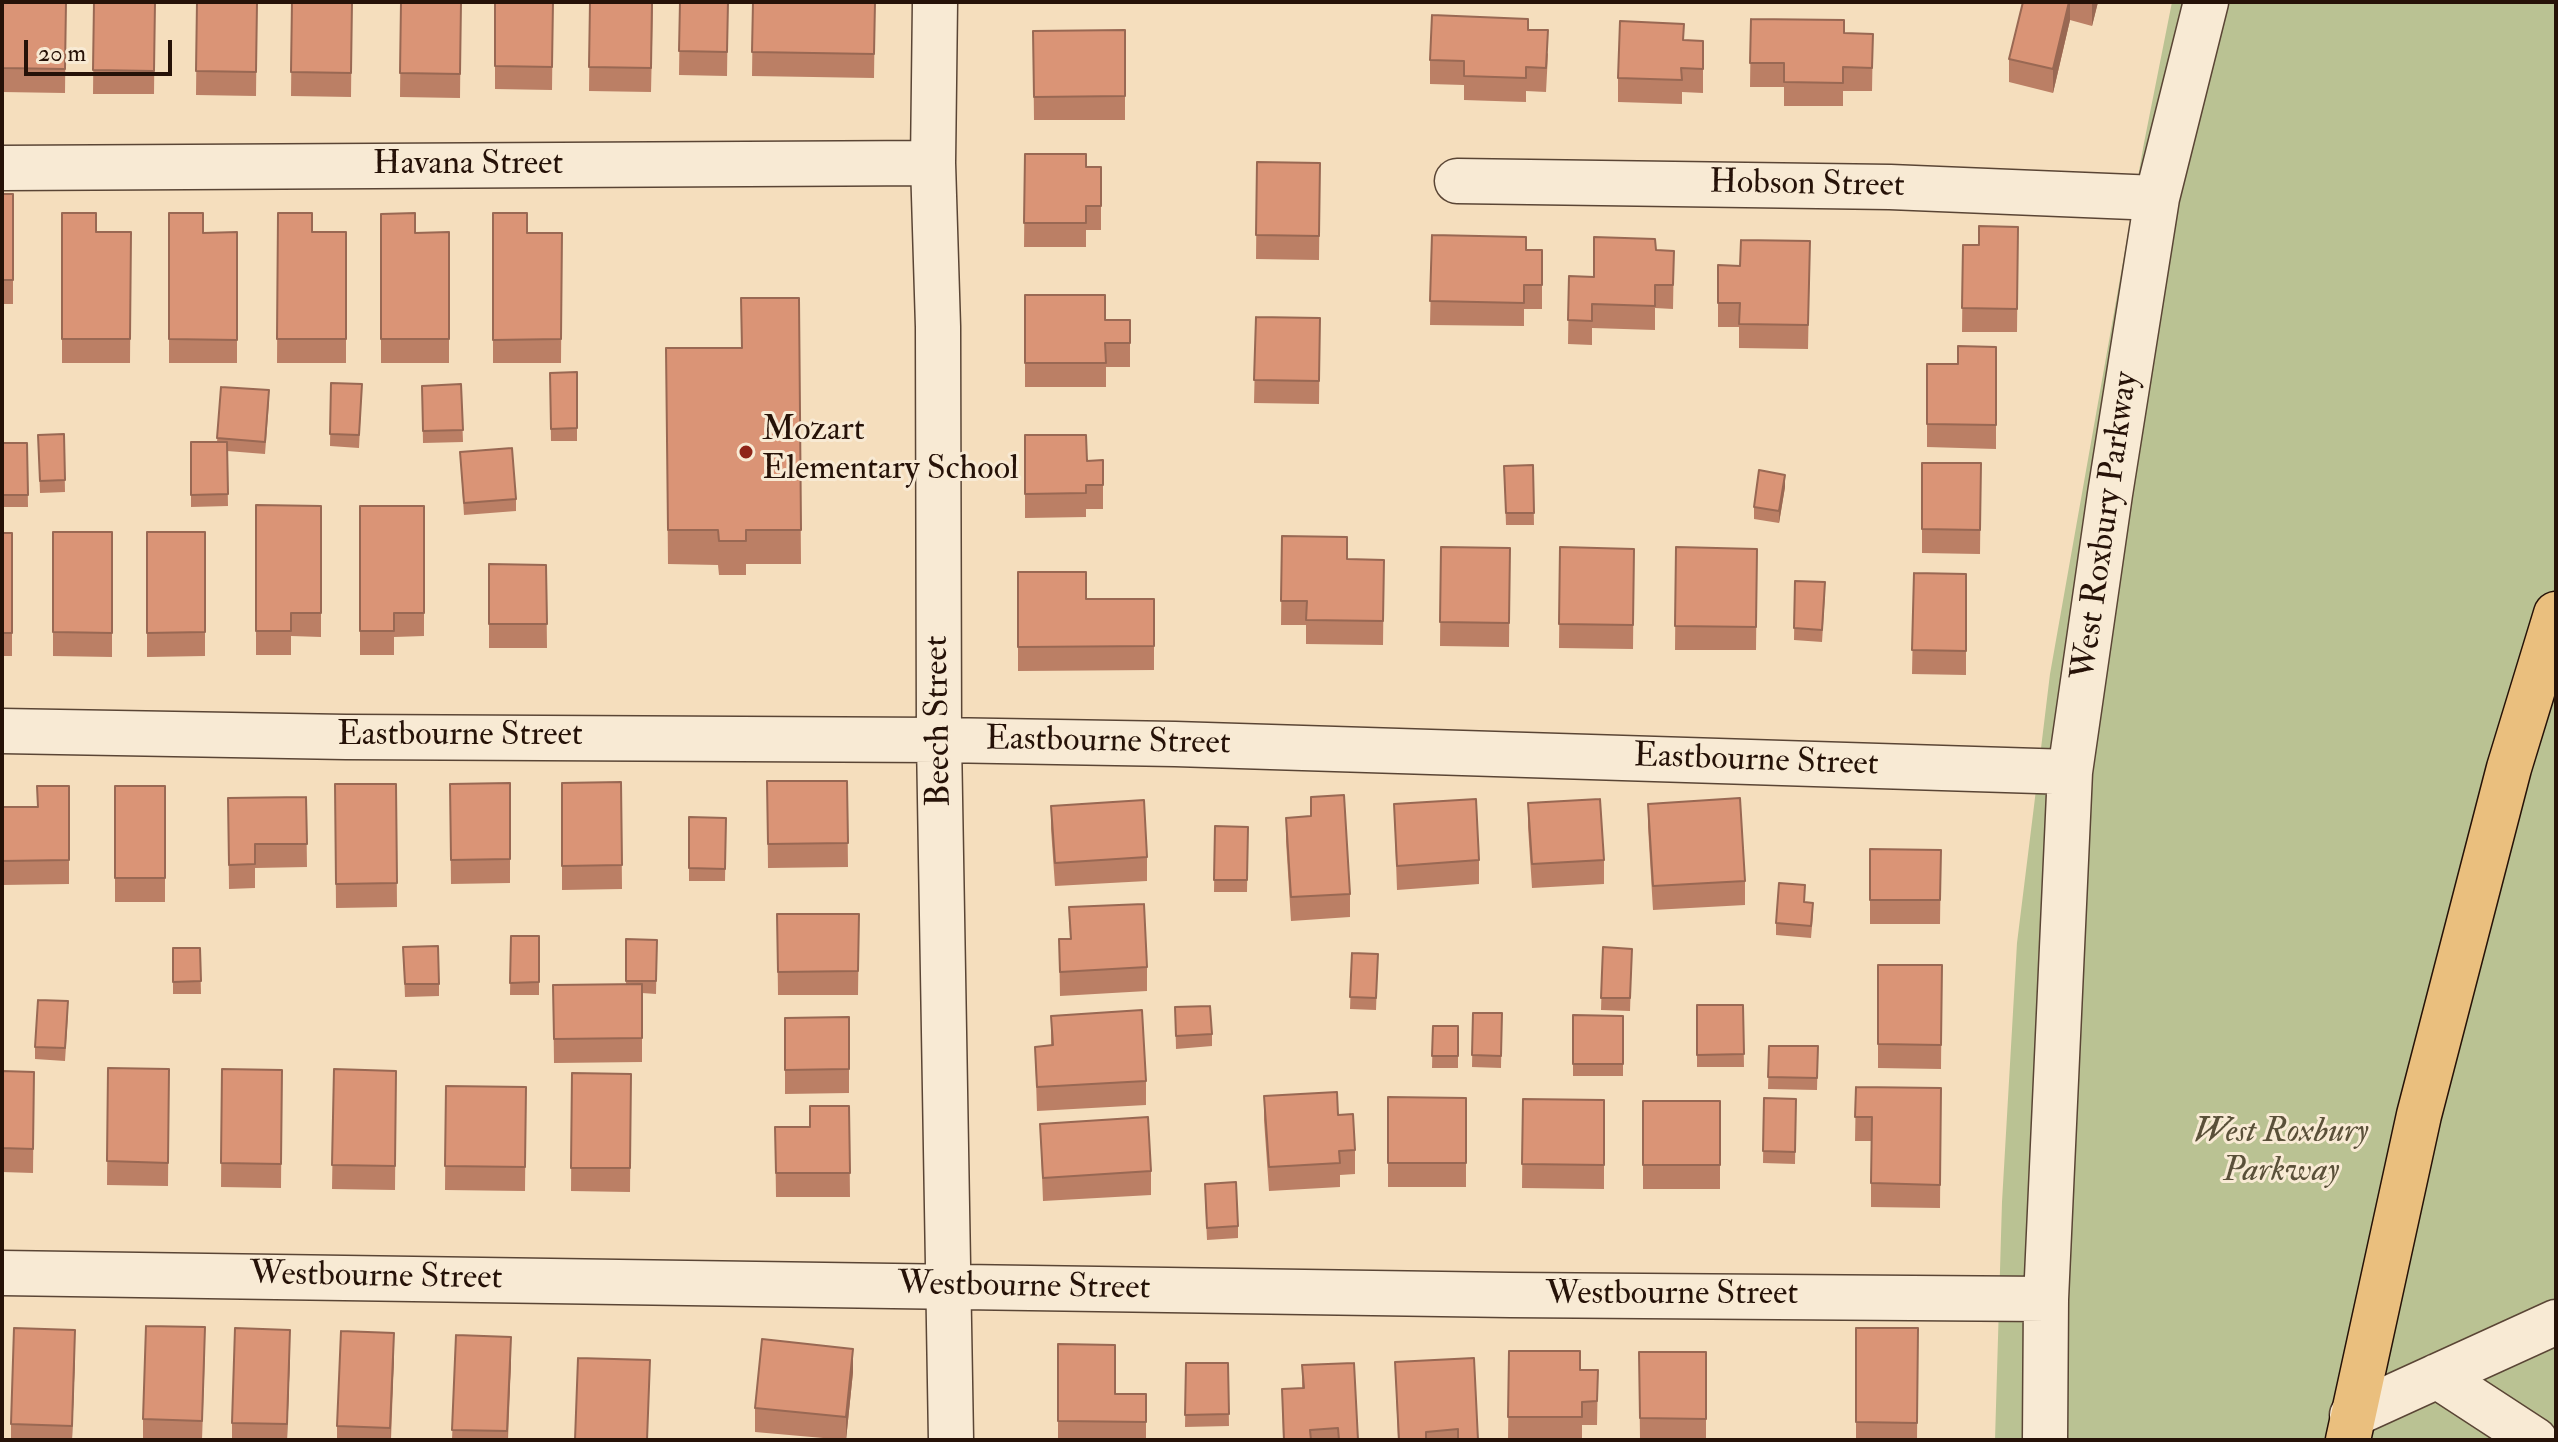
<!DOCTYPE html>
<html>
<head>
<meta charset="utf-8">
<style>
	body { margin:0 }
	#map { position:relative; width:2558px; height:1442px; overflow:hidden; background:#f5debd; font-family:"IM FELL Double Pica",serif }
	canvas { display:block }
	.frame { position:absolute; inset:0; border:4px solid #261208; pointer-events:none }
	.scale { position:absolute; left:24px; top:40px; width:148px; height:36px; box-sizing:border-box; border:4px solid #261208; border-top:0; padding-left:10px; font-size:24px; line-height:28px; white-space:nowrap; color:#261208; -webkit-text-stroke:6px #f8ead4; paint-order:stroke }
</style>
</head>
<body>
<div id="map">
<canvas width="2558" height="1442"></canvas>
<div class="frame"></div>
<div class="scale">20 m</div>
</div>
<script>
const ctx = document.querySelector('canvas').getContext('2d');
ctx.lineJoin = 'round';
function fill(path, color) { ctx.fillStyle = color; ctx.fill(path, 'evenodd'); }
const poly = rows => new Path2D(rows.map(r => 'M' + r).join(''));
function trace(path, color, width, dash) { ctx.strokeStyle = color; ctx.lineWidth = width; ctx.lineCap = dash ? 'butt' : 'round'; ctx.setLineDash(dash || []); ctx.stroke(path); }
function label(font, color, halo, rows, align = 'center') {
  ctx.font = font + ' "IM FELL Double Pica",serif'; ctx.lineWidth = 6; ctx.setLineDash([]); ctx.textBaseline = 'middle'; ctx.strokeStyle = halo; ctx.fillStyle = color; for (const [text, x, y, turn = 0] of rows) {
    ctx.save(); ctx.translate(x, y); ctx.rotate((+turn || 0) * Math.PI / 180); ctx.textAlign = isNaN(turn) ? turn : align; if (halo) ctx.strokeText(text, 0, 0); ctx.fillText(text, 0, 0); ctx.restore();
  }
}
const green = poly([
	[2172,2,2556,2,2556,1440,1995,1440,2002,1202,2017,943,2034,806,2050,674,2144,143]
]);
const minor = poly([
	[935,2,933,163,938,327,939,740,951,1440],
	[2,168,933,163],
	[1457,181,1890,187,2157,198],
	[2,731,346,737,939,740,1175,744,2070,772],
	[2,1273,1510,1295,2046,1299],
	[2437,1376,2535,1440],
	[2352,1415,2556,1322],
	[2045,1440,2046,1299,2070,772,2110,494,2157,198,2206,2]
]);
const major = poly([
	[2348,1440,2419,1115,2509,768,2556,614]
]);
const wall = poly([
	[2,2,66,2,65,93,2,92],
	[94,2,155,2,154,94,93,94],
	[197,2,257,3,256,96,196,95],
	[292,2,352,2,351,97,291,96],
	[401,2,461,2,460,98,400,97],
	[495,2,553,2,552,90,495,89],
	[590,2,653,2,651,92,589,91],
	[680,2,728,2,727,76,679,75],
	[753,2,875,2,874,78,752,76],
	[2023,2,2098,2,2092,26,2070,20,2053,93,2009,82,2009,59],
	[1751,19,1844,33,1873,34,1872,91,1843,91,1843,106,1784,106,1784,87,1750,87],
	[1125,30,1125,120,1034,120,1033,31],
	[1528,30,1548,54,1546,92,1526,91,1526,102,1464,100,1464,85,1430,84,1430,60],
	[1684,40,1703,41,1703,93,1682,92,1682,104,1618,102,1618,78],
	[1025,154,1086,167,1101,167,1101,230,1086,230,1086,247,1024,247],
	[1257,162,1320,163,1319,260,1256,259],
	[2,194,13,194,13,304,2,304],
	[62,213,96,232,131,232,130,363,62,363],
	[169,213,203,233,237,232,237,363,169,363],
	[278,213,312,232,346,232,346,363,277,363],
	[493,213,527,233,562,233,561,363,493,363],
	[381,214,415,233,449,232,449,363,381,363],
	[2018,227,2017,332,1962,332,1963,245,1979,245],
	[1432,235,1526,250,1542,250,1542,309,1524,309,1524,326,1430,325],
	[1810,241,1808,349,1739,348,1739,327,1718,327,1718,265,1740,266],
	[1656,250,1674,251,1673,309,1655,308,1655,330,1592,328,1592,345,1568,344,1569,276,1594,277],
	[1025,295,1105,320,1130,320,1130,367,1106,367,1106,387,1025,387],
	[799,298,801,564,746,564,746,575,719,575,718,565,668,564,666,348,742,348],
	[1256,317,1320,318,1319,404,1254,403],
	[1996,347,1996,449,1927,447,1927,364,1958,364],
	[550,373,577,428,577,441,551,441],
	[331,383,362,384,359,448,330,446],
	[461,384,463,442,423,443,422,386],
	[221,387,269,402,265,454,227,451,228,506,191,507,191,442,217,442],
	[64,434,65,492,40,493,38,435],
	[1025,435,1087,461,1103,460,1103,509,1086,509,1086,517,1025,518],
	[2,443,27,443,28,507,2,507],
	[460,452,516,499,516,511,464,515],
	[1922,463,1981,463,1980,554,1922,553],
	[1533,465,1534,525,1506,525,1504,466],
	[1785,487,1779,523,1754,519,1754,507],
	[256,505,321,506,321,637,291,636,291,655,256,655],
	[360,506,424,506,424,636,394,637,394,655,360,655],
	[53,532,112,532,112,657,53,656],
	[147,532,205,532,205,656,147,657],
	[2,533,12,533,12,656,2,656],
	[1282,536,1347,559,1384,560,1383,645,1306,644,1306,625,1281,625],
	[1441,547,1510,548,1509,647,1440,646],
	[1560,547,1634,549,1633,649,1559,648],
	[1676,547,1757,549,1756,650,1675,650],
	[489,564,546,565,547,648,489,648],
	[1914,573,1966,574,1966,675,1912,674],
	[1795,581,1825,594,1822,642,1794,640],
	[1154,599,1154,670,1018,671,1018,647],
	[767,781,847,781,848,867,768,868],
	[621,782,622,889,562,890,562,783],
	[510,783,510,883,451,884,450,784],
	[335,784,396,784,397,907,336,908],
	[69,786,69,884,2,885,2,807,37,807],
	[115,786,165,786,165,902,115,902],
	[306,797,307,867,255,868,255,888,229,889,228,798],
	[1528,803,1604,860,1604,884,1532,888,1528,827],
	[1394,804,1479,860,1479,884,1397,890],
	[1648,804,1745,881,1745,905,1653,910,1648,827],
	[1051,806,1147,857,1147,881,1055,886,1051,829],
	[689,817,726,818,725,881,689,881],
	[1286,818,1350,894,1350,917,1291,921,1286,841],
	[1215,826,1248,827,1247,892,1214,892],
	[1870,849,1941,850,1940,924,1870,924],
	[1069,907,1147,967,1147,991,1060,996,1059,939,1070,939],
	[777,914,859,914,858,995,778,995],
	[1813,915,1811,938,1776,935,1776,923],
	[511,936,539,936,539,995,510,995],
	[657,940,656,994,642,993,642,1062,554,1063,553,985,626,984,626,981],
	[403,947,439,984,439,996,405,997],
	[1603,947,1632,949,1630,1011,1601,1010],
	[173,948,200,948,201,994,173,994],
	[1352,953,1378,954,1376,1010,1350,1009],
	[1878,965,1942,965,1941,1069,1878,1068],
	[1697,1005,1743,1005,1744,1067,1697,1067],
	[1175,1007,1212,1034,1212,1046,1176,1049],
	[1473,1013,1502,1013,1501,1068,1472,1067],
	[68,1014,65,1061,35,1059,35,1047],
	[1573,1015,1623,1016,1623,1076,1573,1076],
	[1051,1016,1146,1081,1146,1105,1037,1111,1035,1047,1051,1045],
	[849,1017,849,1093,785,1094,785,1018],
	[1433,1026,1458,1026,1458,1068,1432,1068],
	[1769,1046,1818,1046,1817,1090,1768,1089],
	[108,1068,169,1069,168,1186,107,1185],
	[222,1069,282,1070,281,1188,221,1187],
	[334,1069,396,1071,395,1190,332,1189],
	[2,1071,34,1072,33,1173,2,1172],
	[572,1073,631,1074,630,1192,571,1191],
	[446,1086,526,1087,525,1191,445,1190],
	[1856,1087,1941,1088,1940,1208,1871,1207,1871,1141,1855,1141],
	[1264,1096,1338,1115,1355,1150,1355,1174,1340,1175,1340,1187,1269,1191,1264,1120],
	[1388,1097,1466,1098,1466,1187,1388,1187],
	[1764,1098,1796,1099,1795,1164,1763,1163],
	[1523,1099,1604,1100,1604,1189,1522,1188],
	[1643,1101,1720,1101,1720,1189,1643,1189],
	[849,1106,850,1197,776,1197,775,1127,810,1127],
	[1040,1124,1151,1171,1151,1195,1043,1201],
	[1205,1196,1238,1226,1238,1238,1207,1240],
	[1856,1328,1918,1328,1917,1440,1856,1440],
	[456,1335,511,1361,508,1440,452,1440],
	[1058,1344,1115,1394,1146,1394,1146,1440,1058,1440],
	[205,1351,202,1440,143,1440,143,1419],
	[1509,1351,1580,1370,1598,1370,1597,1425,1582,1425,1582,1440,1508,1440],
	[1639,1352,1706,1352,1706,1440,1640,1440],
	[75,1354,72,1440,11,1440,11,1424],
	[290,1354,287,1440,232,1440,232,1423],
	[394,1357,391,1440,337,1440,337,1426],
	[1395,1362,1478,1440,1398,1440],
	[1186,1363,1228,1363,1229,1426,1185,1427],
	[1302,1365,1358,1440,1283,1440,1282,1389,1302,1388],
	[853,1372,846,1440,755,1432,755,1408]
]);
const shadedWall = poly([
	[2069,2,2070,2,2070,20,2053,93,2053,69],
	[2092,2,2098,2,2092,26],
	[1785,475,1785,487,1779,523,1779,511],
	[75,1330,75,1354,72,1440,72,1426],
	[290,1330,290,1354,287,1440,287,1424],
	[394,1333,394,1357,390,1440,390,1428],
	[511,1337,511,1361,507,1440,507,1431],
	[853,1349,853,1372,846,1440,846,1417]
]);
const building = poly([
	[2,2,66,2,65,69,2,68,2,2],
	[94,2,155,2,154,71,93,70,94,2],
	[197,2,257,3,256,72,196,71,197,2],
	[292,2,352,2,351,73,291,72,292,2],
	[401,2,461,2,460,74,400,73,401,2],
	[495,2,553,2,552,67,495,66,495,2],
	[590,2,652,2,651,68,589,67,590,2],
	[680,2,728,2,727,52,679,51,680,2],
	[753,2,875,2,874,54,752,52,753,2],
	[2023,2,2069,2,2053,69,2009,59,2023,2],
	[1432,15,1528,19,1528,30,1548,30,1546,68,1526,67,1526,78,1464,76,1464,61,1430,60,1432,15],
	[1751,19,1844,20,1844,33,1873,34,1872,68,1843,67,1843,83,1784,82,1784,63,1750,63,1751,19],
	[1620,21,1684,24,1683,40,1703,41,1703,69,1681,68,1682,80,1618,78,1620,21],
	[1125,30,1125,96,1034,97,1033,31,1125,30],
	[1025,154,1086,154,1086,167,1101,167,1101,206,1086,206,1086,223,1024,223,1025,154],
	[1257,162,1320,163,1319,236,1256,235,1257,162],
	[2,194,13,194,13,280,2,280,2,194],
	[62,213,96,213,96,232,131,232,130,339,62,339,62,213],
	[169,213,203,213,203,233,237,232,237,340,169,339,169,213],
	[278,213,312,213,312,232,346,232,346,339,277,339,278,213],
	[415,213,415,233,449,232,449,339,381,339,381,214,415,213],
	[493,213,527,213,527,233,562,233,561,339,493,340,493,213],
	[1979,226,2018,227,2017,309,1962,308,1963,245,1979,245,1979,226],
	[1432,235,1526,237,1526,250,1542,250,1542,285,1524,285,1524,303,1430,301,1432,235],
	[1594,237,1655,239,1656,250,1674,251,1673,285,1655,285,1655,306,1592,304,1592,321,1568,320,1569,276,1594,277,1594,237],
	[1741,240,1810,241,1808,325,1739,324,1740,303,1718,303,1718,265,1740,266,1741,240],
	[1025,295,1105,295,1105,320,1130,320,1130,343,1105,343,1106,363,1025,363,1025,295],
	[741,298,799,298,801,530,746,530,746,541,719,541,718,530,668,530,666,348,742,348,741,298],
	[1256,317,1320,318,1319,381,1254,380,1256,317],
	[1958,346,1996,347,1996,425,1927,424,1927,364,1958,364,1958,346],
	[577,372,577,428,551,429,550,373,577,372],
	[331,383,362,384,359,435,330,434,331,383],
	[461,384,463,430,423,431,422,386,461,384],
	[221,387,269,390,265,442,217,438,221,387],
	[64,434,65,480,40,481,38,435,64,434],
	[1025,435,1086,435,1087,461,1103,460,1103,485,1086,485,1086,493,1025,494,1025,435],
	[191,442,227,442,228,494,191,495,191,442],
	[2,443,27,443,28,495,2,495,2,443],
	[512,448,516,499,464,503,460,452,512,448],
	[1922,463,1981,463,1980,530,1922,529,1922,463],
	[1533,465,1534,513,1506,513,1504,466,1533,465],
	[1759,470,1785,475,1779,511,1754,507,1759,470],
	[256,505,321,506,321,613,291,613,291,631,256,631,256,505],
	[360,506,424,506,424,613,394,613,394,631,360,631,360,506],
	[53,532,112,532,112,633,53,632,53,532],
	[147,532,205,532,205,632,147,633,147,532],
	[2,533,12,533,12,633,2,633,2,533],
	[1282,536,1347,537,1347,559,1384,560,1383,621,1306,620,1307,601,1281,601,1282,536],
	[1441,547,1510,548,1509,623,1440,622,1441,547],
	[1560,547,1634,549,1633,625,1559,624,1560,547],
	[1676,547,1757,549,1756,627,1675,626,1676,547],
	[489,564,546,565,547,624,489,624,489,564],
	[1018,572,1086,572,1086,599,1154,599,1154,646,1018,647,1018,572],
	[1914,573,1966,574,1966,651,1912,650,1914,573],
	[1795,581,1825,582,1822,630,1794,628,1795,581],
	[767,781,847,781,848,843,768,844,767,781],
	[621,782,622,865,562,866,562,783,621,782],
	[510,783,510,859,451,860,450,784,510,783],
	[335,784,396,784,397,883,336,884,335,784],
	[37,786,69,786,69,860,2,861,2,807,38,807,37,786],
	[115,786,165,786,165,878,115,878,115,786],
	[1344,795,1350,894,1291,897,1286,818,1311,816,1311,797,1344,795],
	[306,797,307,844,255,844,255,864,229,865,228,798,306,797],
	[1740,798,1745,881,1653,886,1648,804,1740,798],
	[1476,799,1479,860,1397,866,1394,804,1476,799],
	[1600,799,1604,860,1532,864,1528,803,1600,799],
	[1144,800,1147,857,1055,863,1051,806,1144,800],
	[689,817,726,818,725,869,689,868,689,817],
	[1215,826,1248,827,1247,880,1214,880,1215,826],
	[1870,849,1941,850,1940,900,1870,900,1870,849],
	[1779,883,1805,885,1804,902,1813,903,1811,926,1776,923,1779,883],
	[1144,904,1147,967,1060,972,1059,939,1071,939,1069,907,1144,904],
	[777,914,859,914,858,971,778,972,777,914],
	[511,936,539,936,539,982,510,983,511,936],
	[626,939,657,940,656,981,626,981,626,939],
	[438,946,439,984,405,984,403,947,438,946],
	[1603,947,1632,949,1630,998,1601,998,1603,947],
	[173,948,200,948,201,981,173,982,173,948],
	[1352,953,1378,954,1376,998,1350,997,1352,953],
	[1878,965,1942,965,1941,1045,1878,1044,1878,965],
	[642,984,642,1038,554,1039,553,985,642,984],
	[38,1000,68,1001,65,1048,35,1047,38,1000],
	[1697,1005,1743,1005,1744,1054,1697,1055,1697,1005],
	[1210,1006,1212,1034,1176,1036,1175,1007,1210,1006],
	[1142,1010,1146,1081,1037,1087,1035,1047,1053,1045,1051,1016,1142,1010],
	[1473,1013,1502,1013,1501,1056,1472,1055,1473,1013],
	[1573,1015,1623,1016,1623,1064,1573,1064,1573,1015],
	[849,1017,849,1069,785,1070,785,1018,849,1017],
	[1433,1026,1458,1026,1458,1056,1432,1056,1433,1026],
	[1769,1046,1818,1046,1817,1078,1768,1077,1769,1046],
	[108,1068,169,1069,168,1163,107,1161,108,1068],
	[222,1069,282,1070,281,1164,221,1163,222,1069],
	[334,1069,396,1071,395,1166,332,1165,334,1069],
	[2,1071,34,1072,33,1149,2,1148,2,1071],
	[572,1073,631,1074,630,1168,571,1168,572,1073],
	[446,1086,526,1087,525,1167,445,1166,446,1086],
	[1856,1087,1941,1088,1940,1185,1871,1183,1872,1117,1855,1117,1856,1087],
	[1337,1092,1338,1115,1353,1114,1355,1150,1339,1151,1340,1163,1269,1167,1264,1096,1337,1092],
	[1388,1097,1466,1098,1466,1163,1388,1163,1388,1097],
	[1764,1098,1796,1099,1795,1152,1763,1151,1764,1098],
	[1523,1099,1604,1100,1604,1165,1522,1164,1523,1099],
	[1643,1101,1720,1101,1720,1165,1643,1165,1643,1101],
	[810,1106,849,1106,850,1173,776,1173,775,1127,810,1127,810,1106],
	[1148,1117,1151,1171,1043,1178,1040,1124,1148,1117],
	[1236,1182,1238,1226,1207,1228,1205,1184,1236,1182],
	[146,1326,205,1327,202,1421,143,1419,146,1326],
	[14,1328,75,1330,72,1426,11,1424,14,1328],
	[235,1328,290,1330,287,1424,232,1423,235,1328],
	[1856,1328,1918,1328,1917,1423,1856,1422,1856,1328],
	[341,1331,394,1333,390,1428,337,1426,341,1331],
	[456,1335,511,1337,507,1431,452,1430,456,1335],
	[762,1339,853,1349,846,1417,755,1408,762,1339],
	[1058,1344,1115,1345,1115,1394,1146,1394,1146,1422,1058,1421,1058,1344],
	[1509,1351,1580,1351,1580,1370,1598,1370,1597,1401,1582,1402,1582,1417,1508,1417,1509,1351],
	[1639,1352,1706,1352,1706,1419,1640,1418,1639,1352],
	[578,1358,650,1360,647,1440,575,1440,578,1358],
	[1474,1358,1478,1440,1458,1440,1458,1429,1426,1432,1426,1440,1399,1440,1395,1362,1474,1358],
	[1186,1363,1228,1363,1229,1414,1185,1415,1186,1363],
	[1354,1363,1358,1440,1339,1440,1338,1428,1310,1430,1311,1440,1284,1440,1282,1389,1304,1388,1302,1365,1354,1363]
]);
const markers = [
	[746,452,8,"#8f2418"]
];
const streetNames = [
	["Havana Street",468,166],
	["Hobson Street",1807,186,1],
	["West Roxbury Parkway",2107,526,-82],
	["Beech Street",940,721,-91],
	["Eastbourne Street",460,737],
	["Eastbourne Street",1108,743,1],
	["Eastbourne Street",1756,762,2],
	["Westbourne Street",376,1278,1],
	["Westbourne Street",1024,1288,1],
	["Westbourne Street",1672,1296]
];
const poiNames = [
	["Mozart",762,432],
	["Elementary School",762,471]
];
const parkNames = [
	["West Roxbury",2281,1134],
	["Parkway",2281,1173]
];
fill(green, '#bac293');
trace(minor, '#5a4535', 47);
trace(major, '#261208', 47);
trace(minor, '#f8ead4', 44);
trace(major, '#eabf7e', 44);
fill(wall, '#bb7f65');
fill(shadedWall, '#996853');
fill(building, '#da9476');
trace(building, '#996853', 2);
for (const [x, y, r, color] of markers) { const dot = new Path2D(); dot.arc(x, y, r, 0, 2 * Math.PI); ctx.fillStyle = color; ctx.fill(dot); trace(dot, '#f8ead4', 3); }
label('34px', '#261208', '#f8ead4', streetNames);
label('34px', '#261208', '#f8ead4', poiNames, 'left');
label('italic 34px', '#5a5039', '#f8ead4', parkNames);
</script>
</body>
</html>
